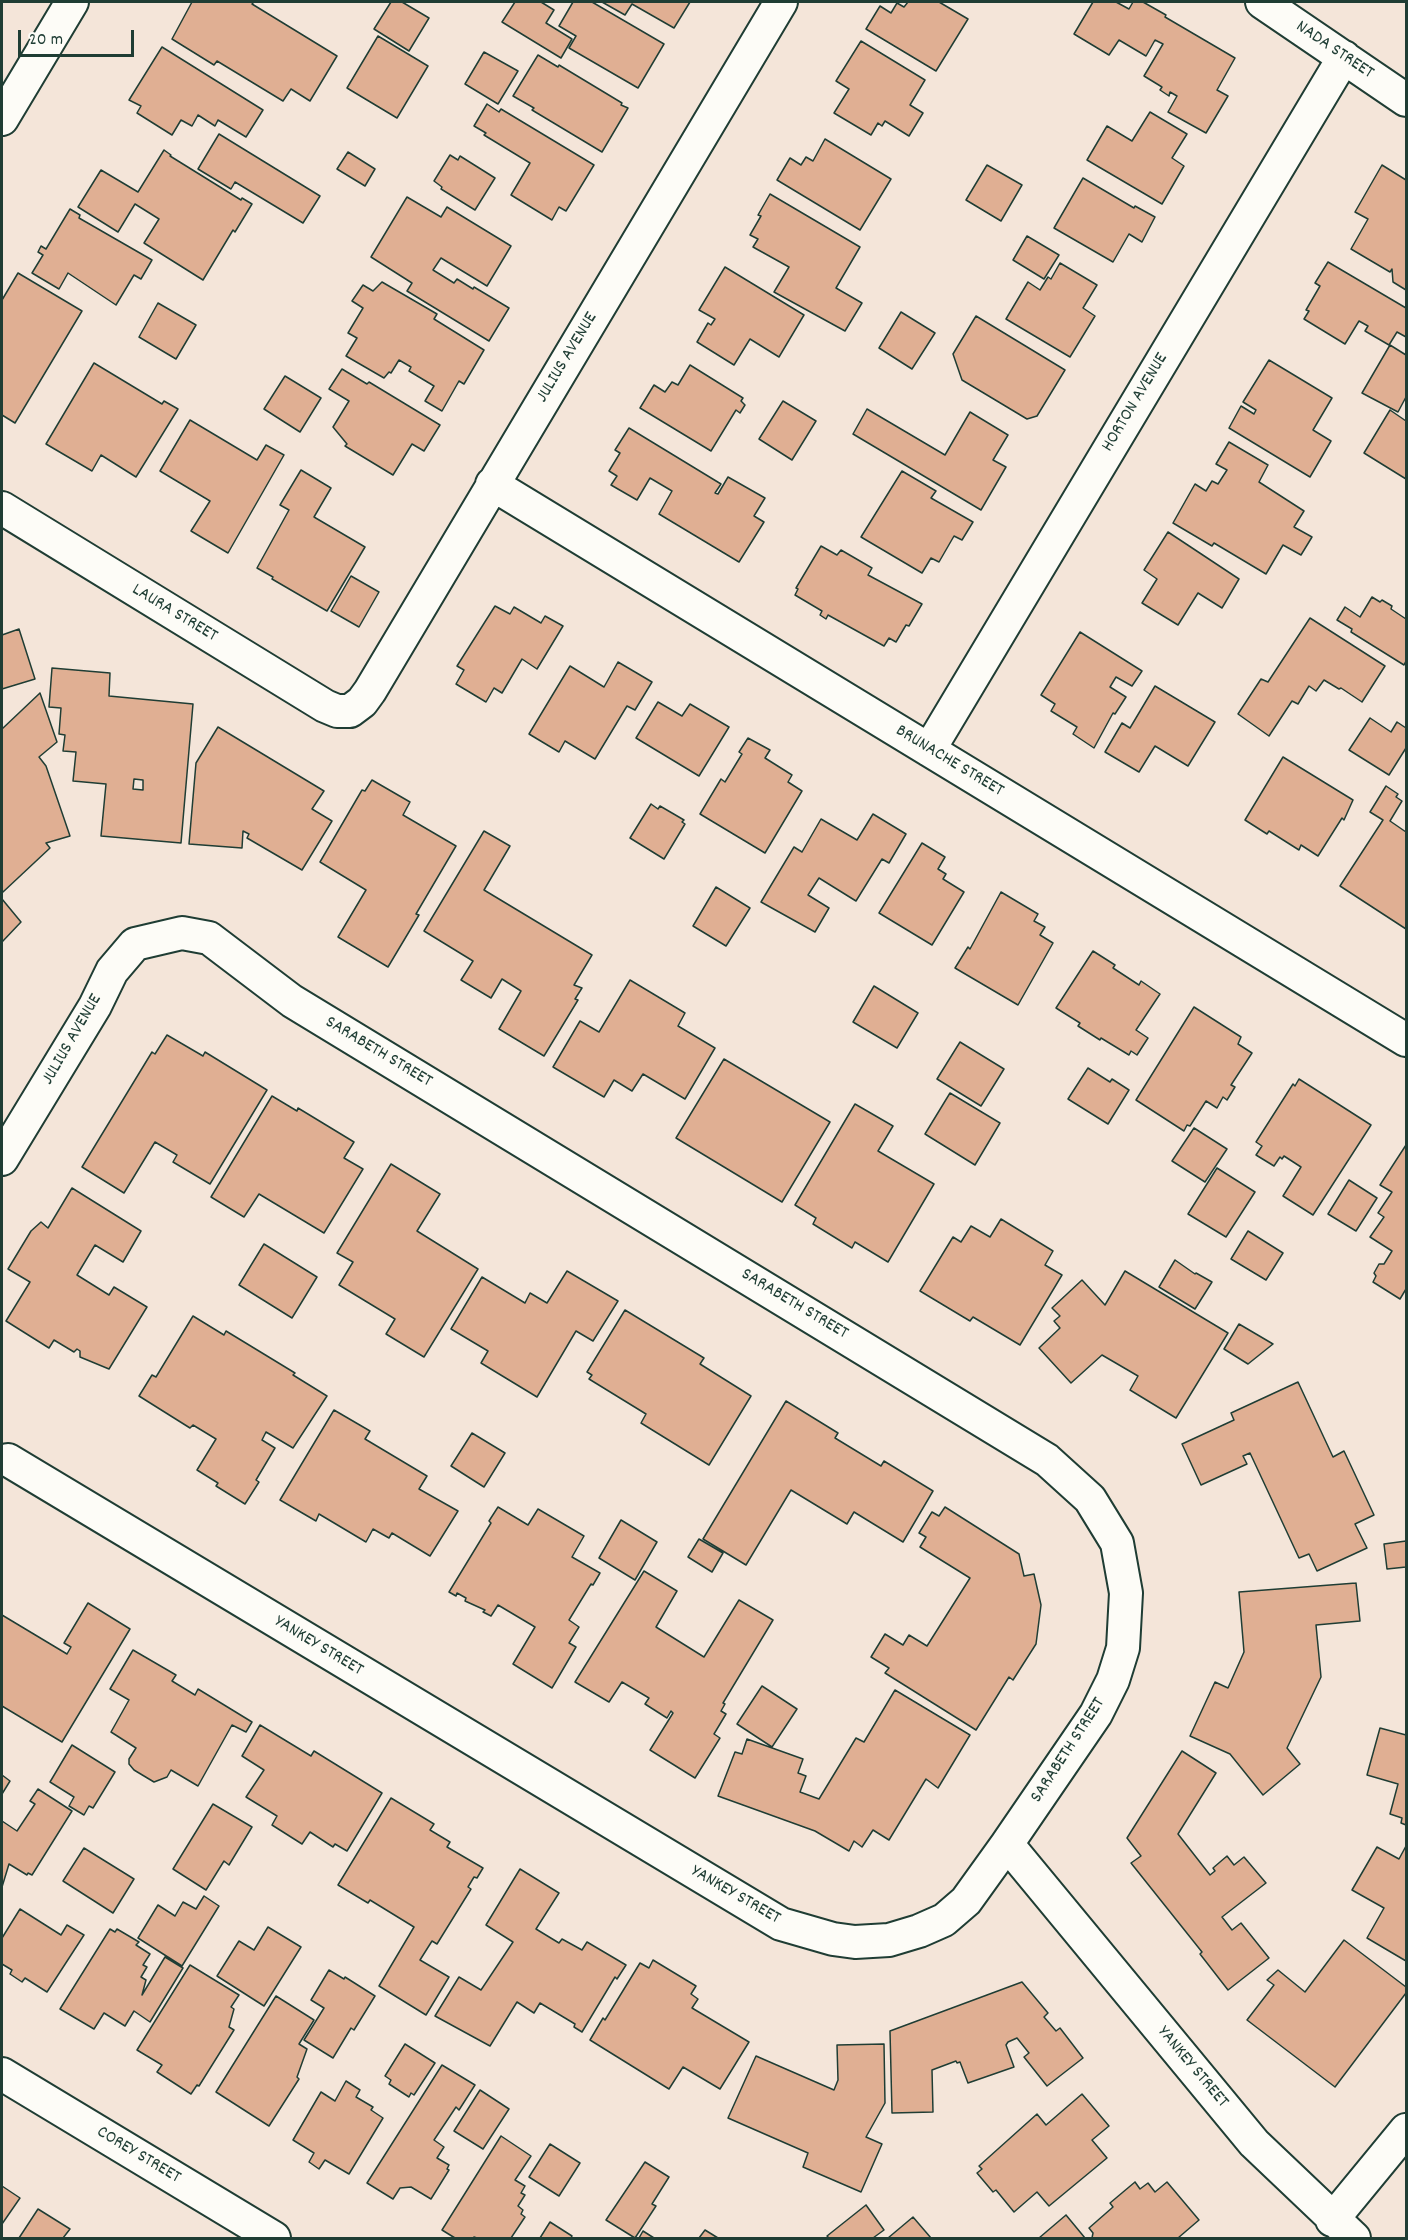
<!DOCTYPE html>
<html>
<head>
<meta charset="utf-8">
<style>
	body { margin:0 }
	#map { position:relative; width:1408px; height:2240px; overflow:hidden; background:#f4e5d9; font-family:Dekko,sans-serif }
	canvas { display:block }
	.frame { position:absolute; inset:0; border:3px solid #1f3d34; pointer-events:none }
	.scale { position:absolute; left:18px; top:30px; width:116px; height:27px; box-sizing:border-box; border:3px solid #1f3d34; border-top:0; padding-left:8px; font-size:18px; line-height:21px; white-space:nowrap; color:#1f3d34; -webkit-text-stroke:4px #fdfcf7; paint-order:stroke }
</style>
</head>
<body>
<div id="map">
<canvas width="1408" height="2240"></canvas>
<div class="frame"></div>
<div class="scale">20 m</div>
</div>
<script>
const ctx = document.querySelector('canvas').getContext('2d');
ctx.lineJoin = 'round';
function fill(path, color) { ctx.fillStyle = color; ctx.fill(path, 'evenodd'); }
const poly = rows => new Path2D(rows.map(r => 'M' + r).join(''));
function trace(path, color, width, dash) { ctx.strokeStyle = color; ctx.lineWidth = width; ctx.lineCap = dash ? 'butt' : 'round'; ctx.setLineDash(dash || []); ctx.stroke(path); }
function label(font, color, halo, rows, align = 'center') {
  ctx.font = font + ' Dekko,sans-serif'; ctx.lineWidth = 6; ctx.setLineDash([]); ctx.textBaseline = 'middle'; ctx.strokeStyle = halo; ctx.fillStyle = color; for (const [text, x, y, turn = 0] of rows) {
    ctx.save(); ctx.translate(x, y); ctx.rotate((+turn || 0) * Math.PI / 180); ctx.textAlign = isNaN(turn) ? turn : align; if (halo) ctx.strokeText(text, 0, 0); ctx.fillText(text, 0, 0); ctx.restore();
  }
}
const building = poly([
	[192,2,254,2,252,4,337,56,310,101,291,89,283,101,217,61,214,65,172,39,192,2],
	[391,2,402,2,429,18,409,51,374,29,391,2],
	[515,2,541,2,554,10,546,23,572,39,561,58,502,22,515,2],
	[573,2,592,2,664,44,638,88,569,48,576,36,559,26,573,2],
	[602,2,690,2,674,28,632,4,625,15,602,2],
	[908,2,939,2,968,19,936,71,866,29,880,6,891,13,897,3,904,7,908,2],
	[1093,2,1116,2,1129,9,1133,2,1143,2,1166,15,1165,17,1235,58,1217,90,1228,96,1206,133,1168,112,1177,96,1170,92,1169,96,1160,90,1162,87,1144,76,1163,44,1155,40,1146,56,1119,40,1109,55,1074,34,1093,2],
	[378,36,428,66,397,118,347,88,378,36],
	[861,41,925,80,910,105,923,113,909,136,885,121,882,126,878,123,871,135,834,113,849,89,836,81,861,41],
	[162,47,263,110,246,137,218,120,215,126,198,115,192,126,181,120,172,135,137,113,141,106,129,100,162,47],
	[484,52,518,71,498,104,465,84,484,52],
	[538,55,558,67,559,65,622,103,621,105,628,108,602,152,532,110,534,108,513,96,538,55],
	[487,104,499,112,501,109,594,165,566,211,559,207,552,220,511,195,530,163,484,135,486,133,474,126,487,104],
	[1150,112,1187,134,1172,158,1184,166,1162,204,1087,160,1107,126,1132,141,1150,112],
	[219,134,320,196,303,223,235,182,231,189,198,169,219,134],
	[825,139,891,179,860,230,777,180,790,158,801,165,806,157,813,161,825,139],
	[164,150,171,155,170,156,241,200,242,198,252,204,235,232,233,230,203,280,144,243,159,219,135,204,118,232,78,207,101,170,138,192,164,150],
	[348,152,375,169,365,186,337,169,348,152],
	[450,155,458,160,460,156,495,178,475,210,441,189,442,187,434,181,450,155],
	[987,165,1022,185,1001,221,966,200,987,165],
	[1382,165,1406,180,1406,290,1393,282,1392,269,1390,272,1351,249,1368,219,1355,212,1382,165],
	[1083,178,1134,208,1135,206,1155,217,1142,242,1129,234,1113,262,1054,228,1083,178],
	[770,194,860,247,836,288,862,303,845,331,774,292,789,267,753,247,758,239,750,235,761,216,758,215,770,194],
	[407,197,441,217,447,207,511,246,487,286,441,258,433,270,454,283,457,279,473,289,474,287,509,308,489,341,407,291,412,283,371,257,407,197],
	[70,209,80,215,79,218,152,260,141,279,134,275,116,305,68,273,59,289,32,273,43,255,38,252,41,246,46,249,70,209],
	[1027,236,1059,255,1044,279,1013,260,1027,236],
	[1328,262,1406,308,1406,337,1397,332,1389,345,1365,331,1368,326,1359,321,1345,344,1304,319,1309,311,1306,310,1320,286,1315,283,1328,262],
	[1060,263,1097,285,1083,308,1095,316,1070,357,1006,319,1028,282,1040,290,1048,277,1051,279,1060,263],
	[725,267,804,315,779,357,750,339,734,365,697,342,708,323,711,325,715,319,699,310,725,267],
	[18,273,82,311,15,423,2,415,2,300,18,273],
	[382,282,437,314,434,319,484,350,464,384,459,381,442,411,425,401,434,386,409,371,411,367,399,360,391,373,389,372,384,378,346,356,357,338,348,333,363,308,352,301,363,285,373,291,382,282],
	[158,303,196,325,176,359,139,337,158,303],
	[901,312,935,333,912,369,879,348,901,312],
	[976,316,1065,370,1037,416,1027,419,962,380,953,354,976,316],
	[1390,345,1406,355,1406,397,1398,412,1362,393,1390,345],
	[1269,360,1332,398,1313,430,1331,441,1310,477,1229,428,1241,406,1254,414,1256,410,1243,402,1269,360],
	[94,363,162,404,164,401,178,409,136,477,101,455,92,471,46,444,94,363],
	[690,365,743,398,741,401,745,405,740,413,736,410,711,451,640,408,654,385,665,392,672,382,678,385,690,365],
	[342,369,367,384,369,382,440,425,424,451,412,444,393,475,345,446,347,444,333,427,349,401,329,389,342,369],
	[285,376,321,398,300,432,264,409,285,376],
	[783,401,816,421,792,460,759,439,783,401],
	[867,409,945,455,970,412,1008,435,993,460,1006,467,981,510,853,434,867,409],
	[1390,410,1406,421,1406,479,1364,453,1390,410],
	[190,420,257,460,266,445,284,455,228,553,191,531,210,501,160,471,190,420],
	[629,428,721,484,715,493,718,494,728,477,765,498,754,516,764,522,739,562,659,514,672,491,650,478,637,500,611,485,617,476,609,471,620,453,615,450,629,428],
	[1229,442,1268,465,1259,482,1304,511,1294,527,1312,537,1301,555,1283,545,1266,574,1214,543,1212,546,1173,523,1195,484,1206,491,1212,481,1218,484,1227,470,1216,464,1229,442],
	[301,470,331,488,314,517,365,547,327,611,272,579,273,577,257,568,289,510,280,505,301,470],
	[902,471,936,491,931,498,973,522,962,540,954,536,939,562,931,558,922,573,861,537,902,471],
	[1168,532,1239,579,1222,608,1198,593,1178,625,1142,603,1157,579,1144,570,1168,532],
	[821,546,837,555,841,550,872,568,868,575,922,604,909,626,906,625,896,642,889,638,884,646,828,615,826,619,820,615,822,611,795,595,798,589,796,588,821,546],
	[351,576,379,592,359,627,331,611,351,576],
	[1372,597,1380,602,1382,600,1392,606,1391,609,1406,619,1406,661,1404,665,1351,632,1352,629,1337,620,1345,607,1360,617,1372,597],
	[495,606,510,614,514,607,541,623,545,616,563,626,537,669,522,659,502,693,494,688,486,702,456,684,464,670,457,666,495,606],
	[1310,618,1385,666,1362,702,1341,688,1339,689,1324,680,1316,691,1309,686,1298,704,1292,701,1269,736,1238,714,1261,679,1268,682,1310,618],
	[19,629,35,679,2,689,2,635,19,629],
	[1080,632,1142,671,1132,686,1116,677,1110,687,1126,697,1115,714,1113,713,1094,748,1073,734,1077,727,1051,711,1055,704,1041,695,1080,632],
	[618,662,652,682,635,710,627,706,595,759,565,741,559,752,529,734,570,666,604,687,618,662],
	[52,668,110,673,109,696,193,704,181,843,101,836,106,784,73,781,76,752,63,751,65,735,59,734,61,708,49,707,52,668],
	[134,779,143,780,143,790,133,789,134,779],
	[1155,686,1215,722,1188,766,1155,746,1139,772,1105,752,1122,723,1130,728,1155,686],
	[40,693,57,742,39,757,46,766,70,836,46,843,50,848,3,892,2,890,2,729,40,693],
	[658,702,682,716,690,704,729,727,699,776,636,738,658,702],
	[1370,718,1391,732,1397,722,1406,728,1406,748,1389,775,1349,750,1370,718],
	[218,727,324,791,312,809,332,821,302,870,247,838,249,834,243,831,242,848,189,844,196,763,218,727],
	[748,738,770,750,765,758,792,775,788,782,802,791,765,853,700,814,721,779,725,782,742,754,739,752,748,738],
	[1283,757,1353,800,1344,820,1342,818,1318,856,1301,845,1299,850,1269,831,1267,834,1245,820,1283,757],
	[372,780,410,802,403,815,456,846,416,914,419,915,388,967,338,937,366,890,320,862,362,790,365,791,372,780],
	[1386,786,1398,794,1396,797,1402,801,1390,821,1406,832,1406,929,1340,886,1383,820,1370,812,1386,786],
	[651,804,658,809,660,806,684,820,682,822,685,824,664,859,630,838,651,804],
	[873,814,906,834,889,863,882,859,856,901,819,878,808,895,829,908,815,932,761,902,794,847,802,852,821,819,857,840,873,814],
	[484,831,510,846,484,890,592,955,574,985,582,988,575,999,578,1000,544,1056,499,1029,521,991,502,979,491,998,461,980,473,961,424,931,484,831],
	[922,843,945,857,938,869,946,874,943,879,964,892,932,945,879,913,922,843],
	[716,887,750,908,726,946,693,926,716,887],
	[1001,892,1038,914,1034,921,1045,927,1040,935,1053,943,1018,1005,955,968,968,947,970,949,1001,892],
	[2,899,21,922,2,942,2,899],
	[1093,951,1115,965,1113,968,1139,985,1141,981,1160,994,1136,1030,1148,1038,1137,1055,1131,1051,1129,1055,1101,1038,1100,1040,1078,1026,1080,1023,1056,1008,1093,951],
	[630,980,685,1013,678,1026,715,1048,685,1099,643,1074,632,1091,614,1080,604,1097,553,1067,580,1021,599,1032,630,980],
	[874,986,918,1013,897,1048,853,1022,874,986],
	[1194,1007,1241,1037,1238,1044,1252,1053,1231,1085,1235,1087,1227,1100,1223,1097,1217,1108,1206,1101,1190,1126,1187,1125,1184,1131,1136,1100,1194,1007],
	[167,1035,203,1056,205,1052,267,1090,210,1184,173,1162,177,1155,155,1142,124,1193,82,1167,152,1052,155,1054,167,1035],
	[960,1042,1004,1069,981,1106,937,1079,960,1042],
	[724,1059,830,1122,782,1202,676,1138,724,1059],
	[1088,1068,1110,1082,1112,1079,1129,1090,1108,1124,1068,1099,1088,1068],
	[1299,1079,1371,1125,1313,1215,1283,1196,1301,1167,1284,1156,1282,1159,1280,1157,1274,1166,1256,1155,1262,1146,1256,1142,1293,1084,1295,1086,1299,1079],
	[950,1093,1000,1123,975,1165,925,1134,950,1093],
	[272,1096,297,1111,298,1108,354,1142,344,1158,363,1169,324,1233,259,1194,244,1217,211,1197,272,1096],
	[855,1104,893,1126,878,1151,934,1184,888,1262,855,1242,852,1248,813,1224,816,1218,795,1205,855,1104],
	[1194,1128,1227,1149,1205,1182,1172,1161,1194,1128],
	[1406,1145,1406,1289,1400,1299,1373,1282,1376,1276,1374,1273,1379,1264,1384,1264,1392,1251,1370,1237,1384,1217,1378,1213,1392,1192,1380,1185,1406,1145],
	[391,1164,440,1194,417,1231,478,1269,424,1357,386,1334,395,1319,339,1285,353,1262,337,1253,391,1164],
	[1217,1168,1255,1192,1226,1237,1188,1214,1217,1168],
	[1349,1180,1377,1198,1356,1231,1328,1214,1349,1180],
	[72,1188,141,1231,123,1262,95,1245,77,1275,109,1295,114,1287,147,1307,109,1369,80,1357,80,1351,77,1349,74,1352,54,1340,49,1348,6,1321,30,1282,8,1269,31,1231,41,1222,48,1228,72,1188],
	[1001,1219,1053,1251,1045,1265,1062,1275,1020,1345,973,1317,970,1321,920,1291,953,1237,961,1242,971,1226,990,1237,1001,1219],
	[1248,1231,1283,1253,1266,1280,1231,1259,1248,1231],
	[264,1244,317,1277,292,1318,239,1285,264,1244],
	[1175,1260,1195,1274,1196,1273,1212,1282,1195,1309,1159,1287,1175,1260],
	[567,1271,618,1301,593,1341,576,1331,537,1397,481,1363,488,1351,451,1329,482,1277,525,1303,530,1293,547,1303,567,1271],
	[1125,1271,1228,1333,1176,1418,1130,1390,1138,1376,1102,1355,1071,1383,1039,1348,1060,1328,1054,1321,1060,1316,1052,1308,1082,1280,1105,1305,1125,1271],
	[625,1310,704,1358,700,1364,751,1396,709,1465,641,1423,646,1414,589,1379,592,1375,587,1372,625,1310],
	[193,1316,224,1335,226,1331,295,1373,293,1375,327,1396,293,1448,266,1432,262,1440,275,1448,256,1480,259,1482,245,1504,216,1486,218,1483,197,1470,216,1439,193,1425,190,1428,139,1396,152,1375,156,1377,193,1316],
	[1239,1324,1273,1344,1248,1364,1224,1349,1239,1324],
	[1298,1382,1333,1457,1344,1451,1374,1515,1355,1524,1367,1548,1317,1571,1309,1554,1299,1558,1250,1453,1243,1456,1247,1464,1201,1485,1182,1444,1234,1420,1231,1413,1298,1382],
	[786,1401,838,1433,835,1438,881,1466,884,1461,933,1491,903,1542,854,1512,847,1524,791,1490,746,1565,703,1539,786,1401],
	[334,1410,370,1431,365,1439,427,1476,419,1489,458,1511,430,1556,392,1533,389,1538,373,1529,366,1542,319,1514,316,1521,280,1500,334,1410],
	[472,1433,505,1453,484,1487,451,1466,472,1433],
	[498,1507,528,1525,538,1509,584,1536,572,1557,600,1573,593,1585,591,1584,569,1620,579,1627,569,1643,576,1647,552,1688,513,1664,535,1627,498,1605,491,1616,483,1612,485,1610,465,1601,466,1598,457,1593,456,1596,449,1592,491,1523,489,1521,498,1507],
	[945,1507,1019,1554,1024,1576,1034,1574,1041,1605,1036,1644,1013,1680,1009,1677,976,1730,885,1673,889,1668,871,1657,885,1634,903,1645,909,1635,927,1646,970,1578,920,1547,926,1537,919,1533,932,1512,939,1516,945,1507],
	[621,1520,657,1542,635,1580,599,1558,621,1520],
	[699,1539,723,1553,712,1572,688,1557,699,1539],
	[1406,1541,1406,1567,1387,1569,1384,1544,1406,1541],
	[644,1571,677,1591,656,1627,704,1657,739,1600,773,1620,723,1703,725,1704,721,1711,726,1714,714,1734,720,1738,695,1778,650,1750,673,1713,671,1711,667,1718,645,1704,649,1698,622,1682,609,1702,575,1682,644,1571],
	[1356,1583,1360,1621,1316,1625,1321,1677,1287,1748,1300,1764,1263,1795,1230,1754,1190,1736,1215,1682,1228,1688,1244,1652,1239,1592,1356,1583],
	[88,1603,130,1629,62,1742,2,1706,2,1615,67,1654,71,1647,64,1643,88,1603],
	[133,1650,176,1675,172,1681,195,1695,198,1689,252,1722,246,1732,232,1725,198,1786,171,1770,167,1777,154,1782,134,1770,129,1764,129,1759,136,1748,111,1732,129,1700,110,1689,133,1650],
	[762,1686,797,1709,772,1747,737,1724,762,1686],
	[895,1690,970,1735,938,1788,926,1779,889,1840,873,1830,862,1847,854,1841,849,1851,815,1831,718,1796,735,1752,742,1754,747,1739,803,1759,798,1773,806,1776,800,1792,819,1799,856,1738,864,1742,895,1690],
	[260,1725,311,1756,314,1751,382,1793,347,1851,335,1844,333,1847,310,1832,302,1844,272,1825,277,1816,246,1797,264,1770,242,1756,260,1725],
	[1380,1728,1406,1735,1406,1825,1401,1823,1402,1818,1390,1814,1398,1784,1367,1775,1380,1728],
	[72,1745,115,1772,93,1808,89,1806,84,1815,69,1806,74,1797,50,1782,72,1745],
	[1182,1751,1216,1773,1178,1834,1210,1875,1215,1871,1213,1868,1227,1856,1234,1865,1244,1857,1266,1883,1222,1917,1232,1930,1241,1923,1269,1958,1228,1990,1200,1954,1202,1952,1131,1863,1141,1856,1127,1838,1182,1751],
	[2,1775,10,1781,2,1794,2,1775],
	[38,1789,72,1811,32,1875,28,1873,27,1875,9,1864,2,1887,2,1821,17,1831,35,1804,30,1801,38,1789],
	[391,1798,434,1824,430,1830,450,1842,447,1847,483,1868,477,1878,474,1877,468,1887,471,1889,437,1944,432,1941,420,1960,449,1977,426,2015,379,1986,414,1927,370,1900,368,1903,338,1885,391,1798],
	[213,1804,252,1827,229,1865,224,1861,206,1890,173,1869,213,1804],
	[1406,1846,1406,1961,1367,1938,1384,1908,1352,1890,1377,1847,1399,1859,1406,1846],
	[84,1848,134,1879,113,1913,63,1881,84,1848],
	[520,1869,559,1893,536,1929,559,1943,562,1939,582,1950,587,1942,626,1965,617,1979,615,1977,582,2032,574,2027,575,2024,540,2003,534,2013,517,2002,490,2046,435,2016,459,1977,481,1990,513,1942,486,1925,520,1869],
	[204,1896,219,1906,182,1966,138,1938,158,1905,175,1916,183,1902,196,1909,204,1896],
	[20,1909,61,1935,67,1925,84,1935,47,1992,25,1978,22,1982,10,1974,12,1970,2,1964,2,1938,20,1909],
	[268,1927,301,1947,264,2006,217,1976,239,1941,254,1950,268,1927],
	[110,1929,115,1932,117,1929,139,1942,136,1945,150,1954,143,1965,147,1967,141,1977,146,1980,142,1995,165,1957,183,1968,150,2022,134,2011,125,2026,104,2013,94,2029,60,2009,110,1929],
	[1344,1940,1406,1987,1406,1993,1335,2087,1247,2020,1274,1985,1267,1980,1278,1970,1305,1992,1344,1940],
	[653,1960,696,1986,691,1994,698,1999,692,2008,749,2042,720,2089,683,2067,669,2089,590,2040,603,2018,605,2020,640,1963,649,1968,653,1960],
	[190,1965,239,1995,231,2007,234,2009,229,2027,234,2030,199,2086,197,2085,191,2094,157,2072,162,2065,137,2050,190,1965],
	[329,1970,344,1979,345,1977,375,1996,354,2030,351,2028,333,2058,304,2040,324,2008,311,2000,329,1970],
	[1022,1982,1048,2013,1044,2017,1056,2031,1060,2028,1083,2058,1047,2086,1024,2057,1029,2053,1017,2038,1008,2042,1006,2045,1014,2067,968,2083,960,2062,957,2063,956,2061,932,2070,933,2112,892,2113,890,2031,1022,1982],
	[276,1996,314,2020,299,2044,307,2049,297,2077,299,2079,269,2126,216,2092,276,1996],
	[405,2044,435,2063,414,2095,411,2093,409,2097,389,2084,391,2080,385,2076,405,2044],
	[884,2044,885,2103,866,2137,882,2144,861,2192,803,2167,808,2153,728,2118,756,2056,834,2090,838,2080,837,2045,884,2044],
	[442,2065,475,2085,459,2110,456,2107,434,2140,444,2147,437,2158,449,2165,447,2169,449,2170,431,2199,411,2187,400,2188,393,2199,367,2183,442,2065],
	[346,2081,360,2090,356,2097,373,2107,371,2110,383,2118,349,2174,325,2160,319,2169,309,2162,314,2153,293,2140,321,2092,335,2101,346,2081],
	[480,2090,509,2109,483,2149,454,2131,480,2090],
	[1082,2094,1109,2126,1092,2140,1107,2158,1049,2206,1037,2192,1014,2212,996,2190,993,2192,977,2173,982,2169,979,2166,1037,2114,1046,2125,1082,2094],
	[501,2136,531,2156,515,2180,525,2186,521,2193,525,2195,518,2206,523,2210,521,2214,525,2217,511,2238,477,2238,474,2237,473,2238,455,2238,442,2230,501,2136],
	[550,2144,580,2163,559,2196,529,2177,550,2144],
	[645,2162,669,2177,652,2204,656,2206,635,2238,606,2220,645,2162],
	[1135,2182,1140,2189,1148,2183,1155,2192,1167,2182,1199,2220,1178,2238,1092,2238,1093,2233,1089,2228,1113,2207,1110,2203,1135,2182],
	[2,2186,20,2198,2,2224,2,2186],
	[866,2205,884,2230,873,2238,829,2238,827,2236,866,2205],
	[38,2209,70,2229,63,2238,19,2238,38,2209],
	[1066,2215,1085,2238,1039,2238,1066,2215],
	[913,2217,931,2238,888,2238,913,2217],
	[550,2222,572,2236,571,2238,540,2238,550,2222],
	[705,2230,718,2238,699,2238,705,2230],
	[643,2231,654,2238,639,2238,643,2231]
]);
const minor = poly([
	[1262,2,1406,100],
	[2,119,72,2],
	[492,484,1406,1040],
	[2,508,325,706,337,711,350,711,362,702,370,691,781,2],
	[929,750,1344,57],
	[2,1159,95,1006,112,971,135,944,182,933,209,938,292,1001,1047,1460,1090,1499,1117,1543,1126,1593,1123,1648,1113,1680,1096,1714,1007,1844],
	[8,1460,781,1924,833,1939,855,1942,889,1940,919,1931,944,1920,966,1901,1007,1844,1254,2143,1354,2238],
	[2,2074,274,2238],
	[1332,2220,1406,2130]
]);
const streetNames = [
	["NADA STREET",1334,51,34],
	["JULIUS AVENUE",568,358,-59],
	["HORTON AVENUE",1136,403,-59],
	["LAURA STREET",174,614,31],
	["BRUNACHE STREET",949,762,31],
	["JULIUS AVENUE",73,1040,-60],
	["SARABETH STREET",378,1053,31],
	["SARABETH STREET",794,1305,31],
	["YANKEY STREET",318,1647,31],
	["SARABETH STREET",1069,1751,-57],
	["YANKEY STREET",735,1896,30],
	["YANKEY STREET",1192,2068,50],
	["COREY STREET",138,2156,31]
];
fill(building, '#e0af93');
trace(building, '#1f3d34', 1.5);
trace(minor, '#1f3d34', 36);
trace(minor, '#fdfcf7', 32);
label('18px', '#1f3d34', '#fdfcf7', streetNames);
</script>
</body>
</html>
